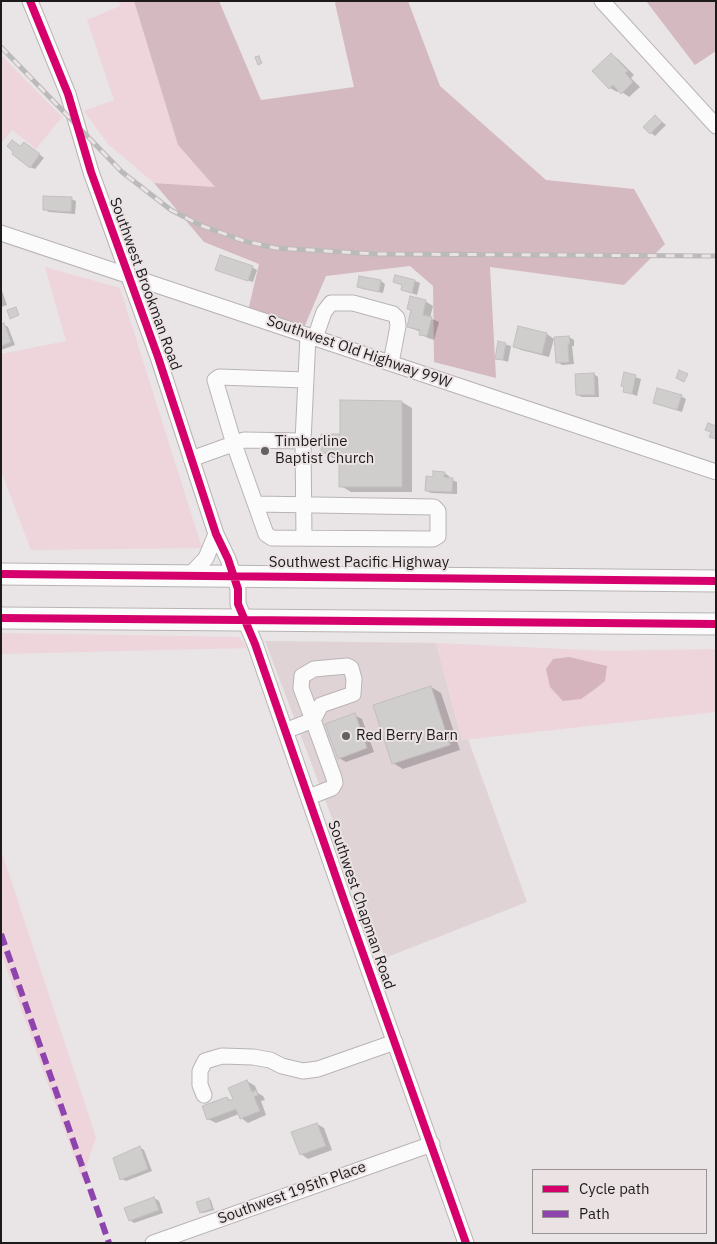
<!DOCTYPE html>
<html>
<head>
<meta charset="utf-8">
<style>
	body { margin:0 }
	#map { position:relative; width:717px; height:1244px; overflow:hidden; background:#e9e4e5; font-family:"IBM Plex Sans",sans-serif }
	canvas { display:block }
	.frame { position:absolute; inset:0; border:2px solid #1d1a1b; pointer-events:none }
	.legend { position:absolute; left:532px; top:1169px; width:175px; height:65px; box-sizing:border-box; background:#ebe2e4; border:1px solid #999294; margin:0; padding:6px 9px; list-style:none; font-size:15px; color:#1d1a1b }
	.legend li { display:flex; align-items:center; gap:10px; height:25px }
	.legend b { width:25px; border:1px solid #999294 }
</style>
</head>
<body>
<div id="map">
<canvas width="717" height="1244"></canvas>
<div class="frame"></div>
<ul class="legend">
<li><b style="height:6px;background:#d6006c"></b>Cycle path</li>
<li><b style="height:6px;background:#8e44ad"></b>Path</li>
</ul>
</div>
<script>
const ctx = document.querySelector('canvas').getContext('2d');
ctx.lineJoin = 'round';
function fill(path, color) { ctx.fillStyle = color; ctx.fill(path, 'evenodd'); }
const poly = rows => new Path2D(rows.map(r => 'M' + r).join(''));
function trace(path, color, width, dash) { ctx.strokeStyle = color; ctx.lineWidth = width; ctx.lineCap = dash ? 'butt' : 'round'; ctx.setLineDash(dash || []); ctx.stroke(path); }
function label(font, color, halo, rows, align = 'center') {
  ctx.font = font + ' "IBM Plex Sans",sans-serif'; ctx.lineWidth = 4; ctx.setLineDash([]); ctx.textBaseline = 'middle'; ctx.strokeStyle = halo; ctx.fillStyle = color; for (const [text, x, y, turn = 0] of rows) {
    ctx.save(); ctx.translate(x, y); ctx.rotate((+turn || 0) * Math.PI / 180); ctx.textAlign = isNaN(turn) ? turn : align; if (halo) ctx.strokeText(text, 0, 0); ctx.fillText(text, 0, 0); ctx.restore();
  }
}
const built = poly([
	[265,641,436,643,462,740,468,739,527,902,385,958]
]);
const green = poly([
	[119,1,134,1,178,145,216,187,154,183,108,144,84,111,114,100,87,20,120,6],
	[1,55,62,117,36,149,12,130,1,144],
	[45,267,120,288,202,548,31,550,1,471,1,354,66,341],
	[1,633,239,637,248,648,1,654],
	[436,643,607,651,716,649,716,712,462,740],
	[1,850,96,1137,82,1179,1,953]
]);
const forest = poly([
	[134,1,219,1,261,100,354,87,335,3,337,1,408,1,440,86,546,180,634,189,665,244,624,285,490,267,496,378,434,362,433,286,410,266,326,276,303,330,248,311,259,264,204,242,154,183,215,187,178,145],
	[646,1,716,1,716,51,695,65]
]);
const water = poly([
	[569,657,607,666,605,681,595,689,581,699,563,701,550,687,546,669,553,659]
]);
const shadow = poly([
	[611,55,618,59,634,75,631,78,640,87,629,97,619,90,617,92,610,88],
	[655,116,666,125,655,136,651,133],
	[29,146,44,158,35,169,30,167,21,147],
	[71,199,76,201,75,214,49,212,44,209],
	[252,267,257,270,253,282,217,270],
	[395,276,415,281,420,283,417,295,402,290,403,285,394,282],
	[381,281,385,284,383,293,363,289,358,287],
	[1,288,7,305,1,307],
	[425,301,433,306,430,318,439,322,434,340,428,338,420,334,421,332,408,327,412,311,408,309],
	[1,325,4,325,8,327,15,345,1,350],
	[547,334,554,339,549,357,521,350,514,346],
	[569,337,574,340,574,346,572,346,574,364,562,365,558,362],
	[499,343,511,346,508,362,496,358],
	[594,374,598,377,599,397,582,397,577,395],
	[625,374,641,379,637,396,624,391],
	[681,396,686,399,682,412,654,403],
	[402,402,412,408,412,492,351,492,341,486,341,458,333,458,323,452,341,435],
	[444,473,449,476,449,479,457,482,457,494,431,493,427,491,434,478],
	[431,687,441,693,460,750,403,769,393,763],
	[354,715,362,719,374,752,346,762,339,758],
	[247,1081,255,1086,258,1093,263,1096,265,1100,261,1101,266,1115,248,1123,241,1118,239,1114,216,1123,208,1119,227,1098,232,1101],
	[317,1124,324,1128,332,1150,308,1159,301,1154],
	[139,1147,144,1150,152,1171,126,1181,122,1179],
	[154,1198,159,1201,163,1213,134,1223,130,1220],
	[209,1199,211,1200,214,1210,203,1213,201,1212]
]);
const building = poly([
	[611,53,628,71,625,73,633,82,621,94,613,85,609,89,592,71,611,53],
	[259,56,262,63,258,65,255,57,259,56],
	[655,115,662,122,650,134,643,127,655,115],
	[12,140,20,146,24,142,40,154,30,168,12,154,13,152,7,146,12,140],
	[43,196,72,197,71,212,43,210,43,196],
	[220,255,253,266,248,281,215,270,220,255],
	[395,275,415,280,412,293,401,290,402,285,393,282,395,275],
	[359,276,381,280,379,292,357,287,359,276],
	[410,296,426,300,423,315,432,317,427,336,419,335,420,330,407,327,411,310,407,309,410,296],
	[16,307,19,315,10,319,7,310,16,307],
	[4,323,11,342,1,346,1,324,4,323],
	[518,326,547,333,542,354,513,347,518,326],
	[569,336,570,344,568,344,569,362,556,363,554,337,569,336],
	[498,341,506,343,503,360,495,359,498,341],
	[679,370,688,374,684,382,676,378,679,370],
	[624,372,636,375,632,394,623,392,624,387,621,386,624,372],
	[594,373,595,395,576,395,575,374,594,373],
	[657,388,682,395,677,410,653,403,657,388],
	[340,400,402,401,402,487,339,487,339,453,321,453,321,434,340,434,340,400],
	[708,423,716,426,716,439,709,437,711,432,705,430,708,423],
	[433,471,445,472,444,477,453,478,452,492,425,491,426,476,433,477,433,471],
	[431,686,450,745,392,764,373,705,431,686],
	[355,713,367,748,338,759,325,724,355,713],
	[247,1080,252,1092,256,1090,258,1095,254,1097,260,1111,240,1119,236,1109,207,1120,202,1106,227,1097,229,1101,233,1099,228,1088,247,1080],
	[317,1123,326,1146,300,1155,291,1132,317,1123],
	[140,1146,148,1169,120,1180,113,1158,140,1146],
	[154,1197,159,1210,129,1221,124,1208,154,1197],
	[209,1198,212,1209,200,1213,196,1202,209,1198]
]);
const minor = poly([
	[30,1,68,94,91,172,158,357,216,534,228,559,238,589,238,604,255,644,345,903,466,1243],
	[602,1,716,126],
	[1,233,716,472],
	[315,338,324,312,331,303,353,303,393,314,397,318,398,326,391,363],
	[303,441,304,538],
	[191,459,244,440,303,441,308,336],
	[256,504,434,507,438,511,438,536,433,539,272,538,266,534,234,444,215,380,219,377,305,380],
	[190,575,206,558,216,534],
	[285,731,313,720,321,705,353,694,354,679,351,668,347,666,314,669,302,676,301,688,313,720,334,778,335,783,332,788,309,797],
	[204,1095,200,1085,200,1071,205,1061,222,1056,253,1057,270,1060,282,1066,303,1071,318,1069,395,1042],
	[153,1243,432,1144]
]);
const highway = poly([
	[1,574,716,581],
	[1,618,716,624]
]);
const rail = poly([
	[1,47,122,172,171,210,200,225,244,241,276,248,376,254,716,256]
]);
const quiet = poly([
	[1,934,109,1243]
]);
const cycleway = poly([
	[30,1,68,94,91,172,158,357,216,534,228,559,238,589,238,604,255,644,345,903,466,1243],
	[1,574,716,581],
	[1,618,716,624]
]);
const markers = [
	[265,451,5,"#646162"],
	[346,736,5,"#646162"]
];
const streetNames = [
	["Southwest Brookman Road",145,284,70],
	["Southwest Old Highway 99W",359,352,19],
	["Southwest Pacific Highway",359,563],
	["Southwest Chapman Road",361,905,71],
	["Southwest 195th Place",292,1193,-20]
];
const poiNames = [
	["Timberline",275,442],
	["Baptist Church",275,459],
	["Red Berry Barn",356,736]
];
fill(built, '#dfd3d6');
fill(green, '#edd5db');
fill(forest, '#d4b9c0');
fill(water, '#d5b4bd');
fill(shadow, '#0003');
fill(building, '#d0cdcd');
trace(building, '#c2bfc0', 1);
trace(minor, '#b8b4b5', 17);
trace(highway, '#b8b4b5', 23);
trace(minor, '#fcfbfb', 15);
trace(highway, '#fcfbfb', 21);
trace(rail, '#bbbaba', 5);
trace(rail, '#ebe2e4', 3, [9]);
trace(quiet, '#8e44ad', 6, [12, 6]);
trace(cycleway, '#d6006c', 8);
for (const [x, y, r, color] of markers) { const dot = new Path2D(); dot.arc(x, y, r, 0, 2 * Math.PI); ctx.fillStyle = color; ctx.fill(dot); trace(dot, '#ebe2e4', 2); }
label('15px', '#1d1a1b', '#ebe2e4', streetNames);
label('15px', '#1d1a1b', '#ebe2e4', poiNames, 'left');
</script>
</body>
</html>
